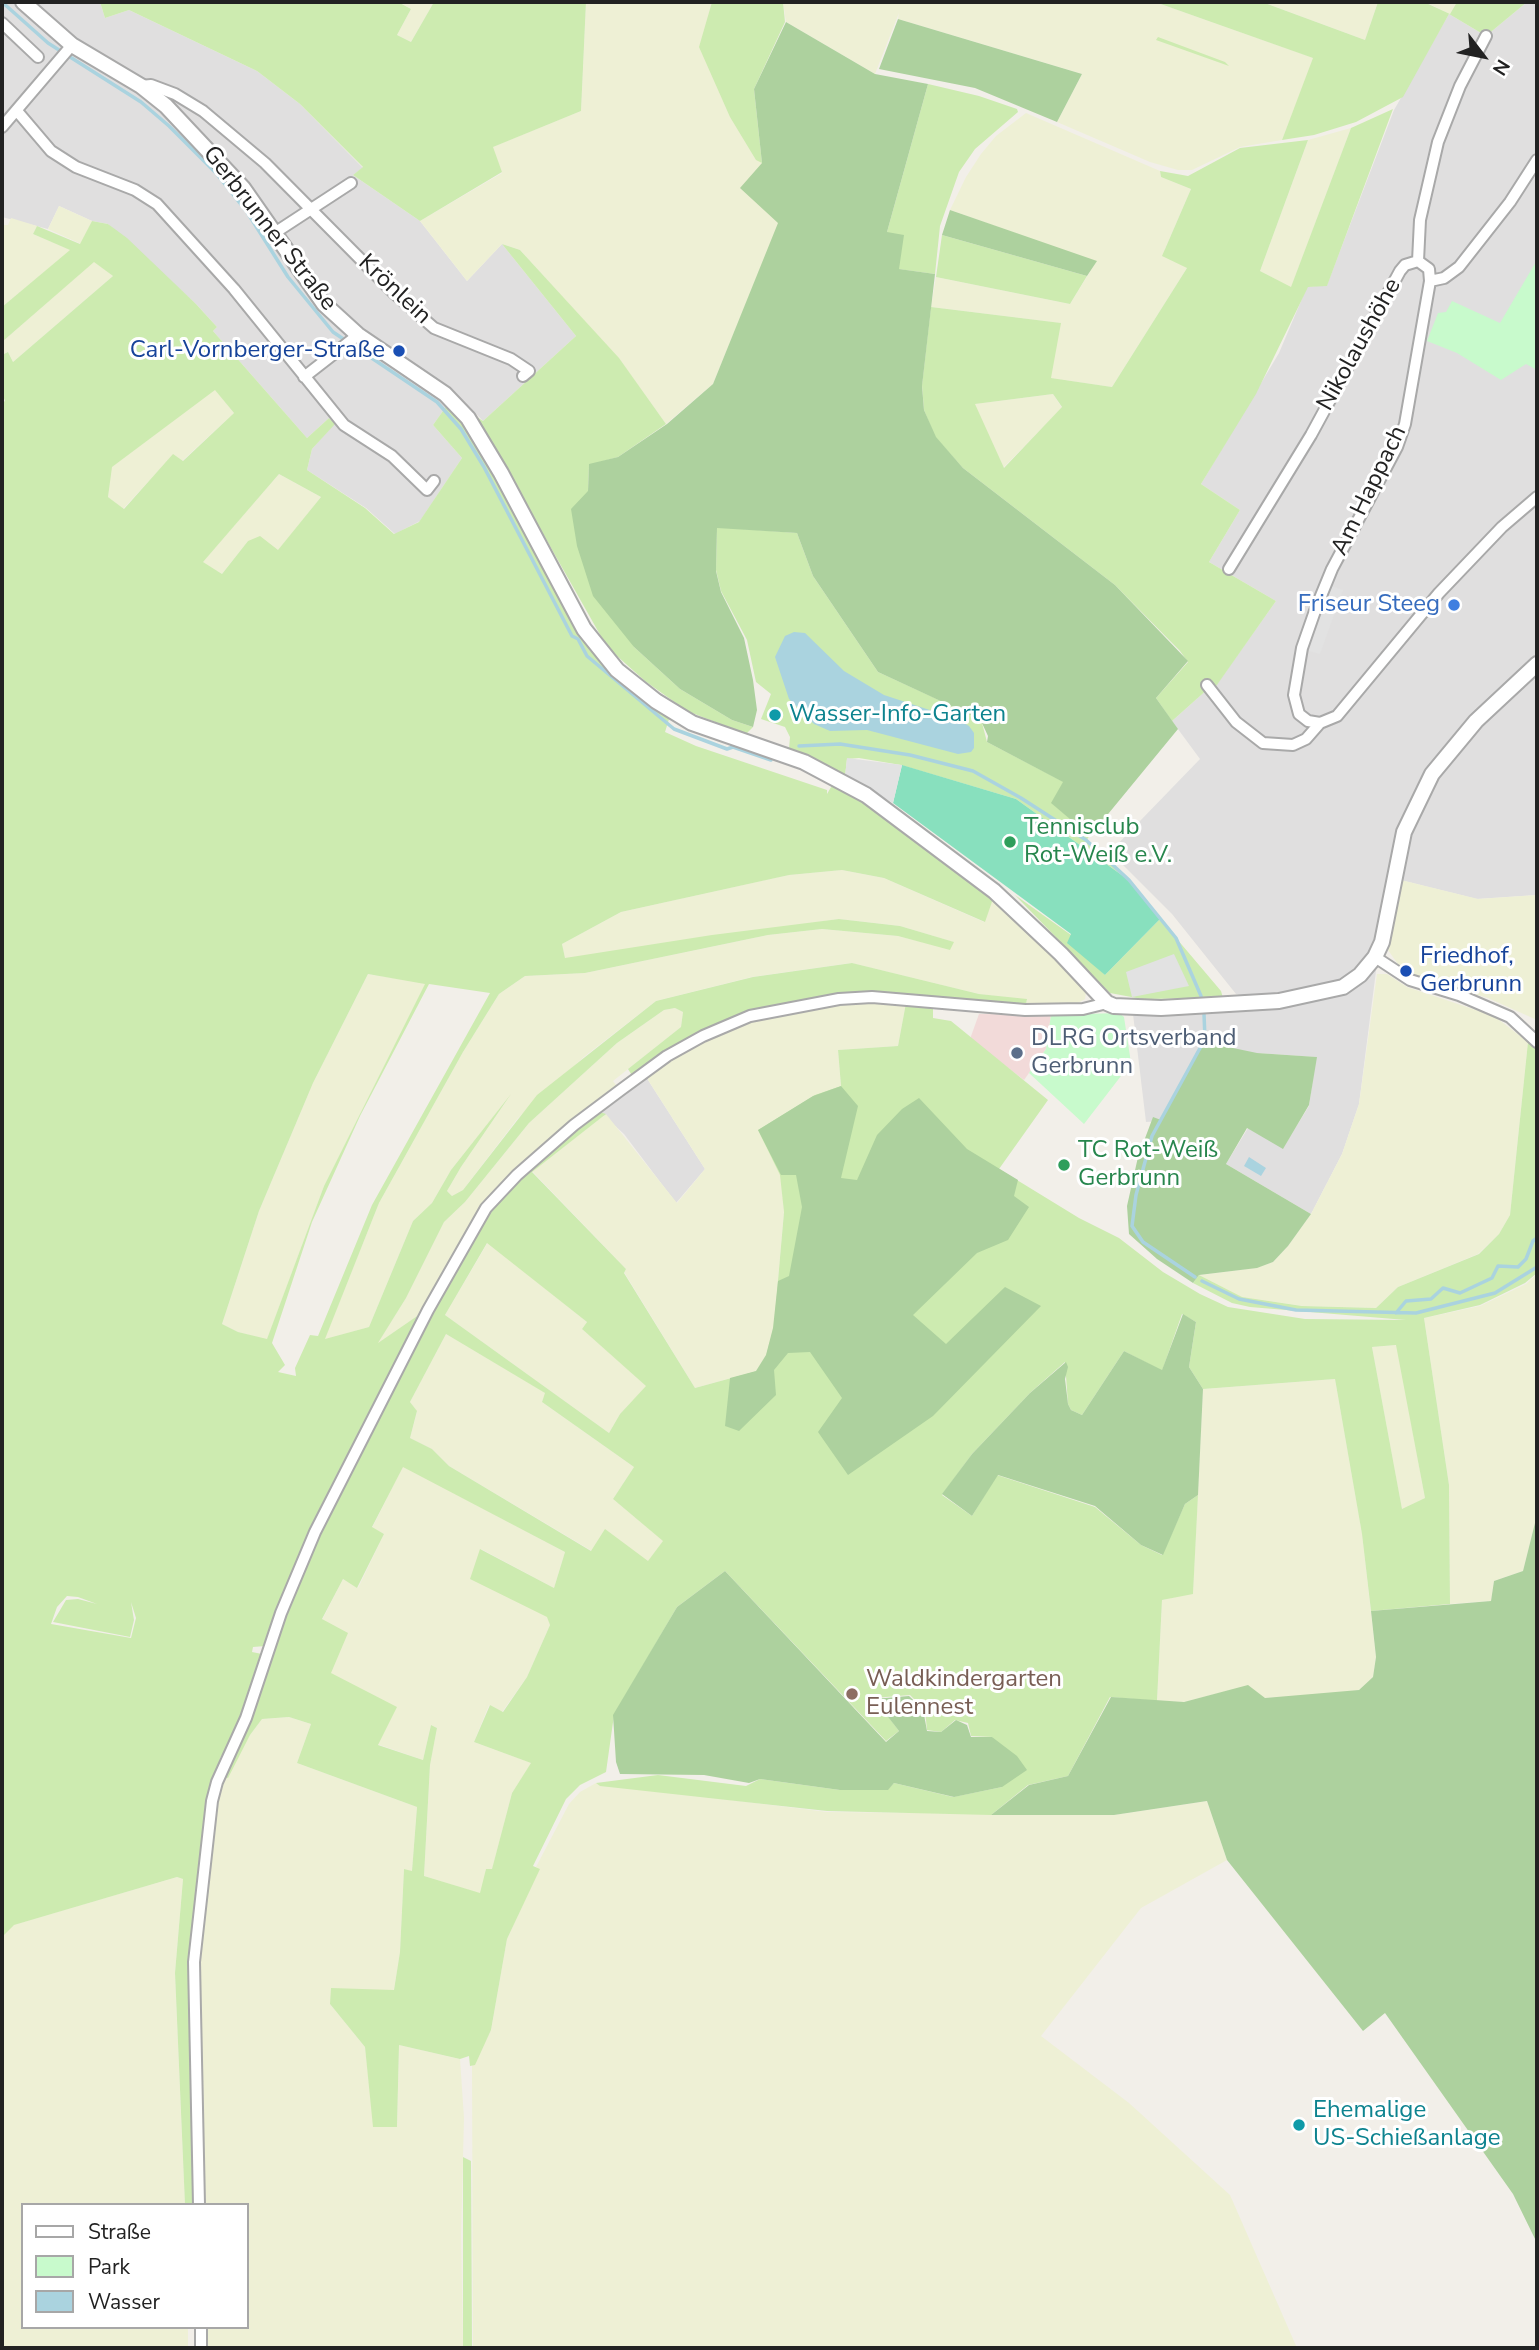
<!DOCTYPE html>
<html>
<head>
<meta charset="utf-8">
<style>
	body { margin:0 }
	#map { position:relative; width:1539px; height:2350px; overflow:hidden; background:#f2efe9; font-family:"Nunito Sans",sans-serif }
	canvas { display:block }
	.frame { position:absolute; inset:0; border:4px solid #222; pointer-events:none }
	.legend { position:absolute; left:21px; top:2203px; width:228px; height:126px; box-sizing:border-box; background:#fff; border:2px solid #a7a7a7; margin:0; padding:9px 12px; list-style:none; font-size:21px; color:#222 }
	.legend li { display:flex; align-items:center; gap:14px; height:35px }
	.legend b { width:35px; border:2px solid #a7a7a7 }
	.north { position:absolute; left:1448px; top:21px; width:70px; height:70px; -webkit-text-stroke:5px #fff; paint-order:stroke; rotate:122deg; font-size:19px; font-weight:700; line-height:28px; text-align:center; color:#222 }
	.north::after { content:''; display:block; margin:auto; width:24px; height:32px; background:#222; clip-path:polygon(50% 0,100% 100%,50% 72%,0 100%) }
</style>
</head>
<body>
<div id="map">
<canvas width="1539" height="2350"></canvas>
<div class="frame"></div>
<ul class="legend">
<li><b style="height:9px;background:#fff"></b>Straße</li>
<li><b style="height:19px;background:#c8facc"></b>Park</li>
<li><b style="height:19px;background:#aad3df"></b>Wasser</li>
</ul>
<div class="north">N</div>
</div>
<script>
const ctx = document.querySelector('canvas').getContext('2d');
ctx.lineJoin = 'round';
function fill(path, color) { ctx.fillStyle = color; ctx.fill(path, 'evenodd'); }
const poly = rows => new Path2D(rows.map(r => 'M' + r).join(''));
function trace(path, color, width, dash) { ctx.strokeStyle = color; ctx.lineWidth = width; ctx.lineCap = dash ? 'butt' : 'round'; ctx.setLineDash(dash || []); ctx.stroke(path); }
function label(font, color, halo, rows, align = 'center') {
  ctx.font = font + ' "Nunito Sans",sans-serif'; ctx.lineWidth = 6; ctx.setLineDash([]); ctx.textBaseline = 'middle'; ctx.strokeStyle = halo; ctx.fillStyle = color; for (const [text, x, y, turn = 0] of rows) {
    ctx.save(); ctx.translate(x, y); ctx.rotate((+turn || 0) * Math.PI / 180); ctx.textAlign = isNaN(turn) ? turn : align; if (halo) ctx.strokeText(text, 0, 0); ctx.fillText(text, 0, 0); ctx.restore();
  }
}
const residential = poly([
	[2,2,100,2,105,18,129,10,257,71,300,104,363,168,353,175,420,221,467,281,502,244,576,336,483,421,456,393,433,425,462,458,420,521,395,534,366,508,307,470,312,449,334,424,329,418,307,438,213,331,217,327,197,305,108,224,92,221,59,206,48,229,2,217],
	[1527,2,1537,2,1537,895,1477,899,1388,877,1359,1104,1342,1154,1311,1214,1226,1164,1248,1128,1283,1148,1309,1106,1316,1057,1257,1053,1161,1121,1146,1122,1133,1014,1256,1011,1256,997,1236,994,1172,914,1110,852,1200,759,1172,721,1209,688,1212,691,1276,601,1209,562,1240,510,1201,484,1279,353,1307,287,1327,285,1394,110,1449,14,1486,36],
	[648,1075,648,1080,705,1169,676,1203,624,1134,600,1112]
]);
const commercial = poly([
	[979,1014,1051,1015,1046,1049,1024,1080,970,1039]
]);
const farmland = poly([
	[398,2,434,2,411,42,397,35,411,9],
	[586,2,712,2,707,22,762,163,779,223,713,384,666,424,619,359,520,250,502,244,467,281,420,221,502,173,492,147,581,111],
	[783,2,1155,2,1314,58,1282,140,1240,147,1192,170,1178,170,1150,162,1057,122,1082,74,898,19,899,13,875,74,786,22],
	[1262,2,1378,2,1365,40],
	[1425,2,1457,2,1450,14],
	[1026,113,1160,171,1161,177,1191,189,1165,249,1187,268,1112,387,1050,378,1060,323,931,307,936,277,1070,304,1096,262,950,210,966,177,981,154,996,136],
	[1351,128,1291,288,1260,271,1308,140],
	[59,206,92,221,81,244,48,229],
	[11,218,37,226,33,234,71,250,2,307,2,225,8,225],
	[94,261,113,276,13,362,8,352,2,355,2,342],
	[215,389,234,413,182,461,173,455,123,509,108,497,111,467],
	[1053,394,1062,408,1003,468,974,404],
	[279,474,321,497,278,551,248,541,222,574,202,562],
	[842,870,884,878,984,922,994,896,1079,981,1086,992,1085,999,1078,1003,1026,1004,1027,1000,979,994,851,963,752,977,656,1001,585,1056,518,1118,463,1190,452,1196,447,1191,461,1167,509,1097,451,1170,432,1203,413,1221,369,1327,324,1340,379,1203,463,1052,499,994,525,976,585,973,768,935,822,929,898,936,950,949,953,942,900,926,839,919,565,959,562,944,621,912,788,875],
	[1401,880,1478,899,1537,895,1537,1020,1488,998,1419,978,1400,967,1388,950,1388,941],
	[368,974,426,983,324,1186,267,1340,238,1332,222,1324,259,1211,313,1083],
	[1377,974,1387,974,1407,987,1494,1016,1528,1042,1510,1215,1499,1234,1478,1254,1398,1287,1376,1308,1303,1306,1241,1297,1199,1275,1256,1268,1273,1262,1288,1246,1311,1214,1342,1154,1359,1104],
	[854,1001,906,1003,898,1046,838,1050,841,1086,813,1096,758,1130,781,1175,784,1211,774,1326,766,1356,757,1371,695,1388,624,1272,626,1269,532,1171,606,1114,677,1203,705,1169,648,1080,648,1075,677,1053,739,1025,766,1016],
	[675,1008,683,1012,681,1027,613,1081,619,1089,485,1206,450,1258,423,1312,377,1344,406,1298,444,1222,465,1202,529,1123,617,1043,664,1010],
	[488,1242,587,1322,582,1329,647,1386,620,1414,609,1433,445,1315],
	[1537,1274,1537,1515,1523,1571,1494,1581,1491,1601,1450,1604,1449,1485,1424,1318,1480,1306,1526,1284],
	[446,1334,546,1393,542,1402,634,1467,613,1499,664,1541,648,1562,592,1551,449,1466,432,1449,410,1438,417,1412,410,1402],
	[1397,1345,1425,1498,1402,1510,1372,1347],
	[1335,1379,1362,1533,1376,1657,1373,1677,1359,1690,1343,1694,1264,1698,1248,1686,1184,1702,1157,1701,1162,1600,1193,1593,1203,1389],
	[403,1466,565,1552,554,1588,481,1549,548,1617,550,1625,527,1677,502,1712,489,1705,474,1742,532,1763,512,1793,492,1870,486,1869,481,1894,424,1876,430,1764,437,1728,431,1725,423,1760,377,1744,331,1673,322,1620,343,1579,358,1588,384,1534,372,1528],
	[289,1717,311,1724,297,1763,417,1807,412,1872,404,1869,400,1953,394,1990,330,2004,365,2047,374,2127,397,2127,399,2045,460,2059,464,2118,461,2235,463,2348,207,2348,207,2327,247,2327,247,2205,204,2205,203,2076,198,2013,199,1953,212,1835,223,1777,250,1735,262,1719],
	[596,1783,827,1812,1114,1815,1207,1801,1227,1860,1141,1908,1041,2036,1129,2103,1230,2195,1297,2348,473,2348,472,2066,491,2030,507,1939,539,1869,536,1867,569,1804,580,1792],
	[177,1877,183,1879,175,1973,185,2205,23,2205,23,2327,188,2327,188,2348,2,2348,2,1937,13,1925]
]);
const grass = poly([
	[100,2,398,2,411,9,397,35,411,42,434,2,586,2,581,111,493,147,502,172,420,221,353,175,363,167,300,104,257,71,129,10,105,18],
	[712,2,783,2,785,22,754,89,762,163,756,160,730,117,699,47],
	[1155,2,1262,2,1365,40,1378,2,1424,2,1450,14,1457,2,1527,2,1486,36,1449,14,1403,97,1356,122,1314,135,1282,140,1313,58],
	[1158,37,1225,62,1229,66,1156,40],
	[928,84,979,96,1017,109,1018,112,975,149,959,172,940,226,935,274,898,269,887,232],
	[1393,109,1327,286,1308,287,1256,394,1201,484,1240,510,1209,562,1276,601,1212,692,1209,688,1172,721,1156,698,1188,662,1180,651,1115,585,963,468,935,437,924,410,922,385,931,307,1061,323,1051,378,1112,387,1187,268,1162,256,1191,189,1161,177,1160,171,1188,176,1240,148,1308,140,1260,271,1291,287,1351,128],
	[1053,394,1062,407,1004,468,975,404],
	[92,221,108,224,127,238,196,304,217,327,213,331,307,438,329,418,335,424,312,449,307,470,365,508,394,534,419,522,462,458,433,425,450,401,464,418,575,626,601,660,670,716,665,732,696,746,827,790,827,794,834,782,864,797,994,896,985,922,884,878,842,870,789,875,621,912,562,944,565,958,712,935,839,919,900,926,954,942,950,950,898,936,822,929,768,935,585,973,525,976,499,994,463,1052,379,1203,325,1339,369,1327,413,1221,432,1203,451,1170,511,1094,461,1167,447,1191,452,1196,463,1190,537,1095,656,1001,753,977,852,963,979,994,1027,999,1026,1004,993,1005,832,996,795,1002,755,1011,633,1077,628,1069,681,1027,683,1012,675,1008,664,1010,617,1043,529,1123,465,1202,444,1222,406,1298,378,1343,423,1312,277,1608,268,1641,265,1646,253,1647,252,1652,262,1654,236,1734,220,1758,197,1903,198,2205,185,2205,175,1973,183,1879,177,1877,14,1925,2,1937,2,403,5,401,2,393,2,355,8,352,13,362,113,276,94,262,2,342,2,307,70,250,33,234,37,226,80,244],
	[215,390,234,413,183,461,173,454,124,509,108,497,112,467],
	[279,474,321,497,278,550,260,536,248,541,222,574,203,562],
	[368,974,425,984,324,1186,267,1339,238,1332,222,1324,259,1211,313,1083],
	[429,984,490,993,372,1205,318,1336,310,1335,295,1368,296,1376,278,1372,285,1365,272,1343,312,1222,360,1116],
	[67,1596,78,1597,97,1604,78,1599,66,1600,53,1622,130,1637,134,1620,131,1602,136,1618,131,1638,51,1624,57,1607],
	[942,235,1087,276,1070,304,936,277],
	[502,244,520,250,619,358,666,424,618,457,589,465,588,491,634,647,680,689,732,720,753,727,746,734,687,711,645,681,607,647,477,417,483,421,576,336],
	[717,527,797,533,813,576,878,672,974,716,982,723,987,742,1064,782,1052,803,1090,835,1086,841,1130,881,1016,799,901,765,859,758,847,759,845,777,789,749,790,737,785,727,761,719,771,694,756,682,747,640,721,591,716,570],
	[1015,895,1071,935,1105,975,1160,919,1221,991,1223,998,1142,999,1110,993],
	[906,1003,933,1006,933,1018,951,1021,1048,1100,999,1169,1079,1218,1119,1238,1163,1272,1200,1294,1228,1307,1305,1319,1406,1320,1250,1307,1232,1303,1193,1283,1199,1275,1242,1297,1302,1306,1376,1308,1398,1287,1479,1254,1499,1234,1510,1215,1528,1042,1537,1050,1537,1273,1525,1283,1480,1305,1424,1318,1449,1485,1450,1604,1371,1611,1362,1534,1335,1379,1203,1389,1189,1367,1196,1322,1182,1314,1162,1371,1124,1351,1082,1415,1071,1410,1068,1404,1065,1362,1031,1392,972,1454,942,1495,972,1516,997,1475,1095,1507,1141,1545,1162,1555,1185,1504,1198,1495,1193,1594,1162,1600,1157,1701,1110,1697,1068,1776,1028,1785,991,1815,827,1811,600,1786,596,1783,658,1775,746,1786,760,1779,840,1790,887,1790,894,1783,953,1797,1002,1787,992,1737,971,1736,968,1723,955,1720,941,1732,927,1730,925,1710,910,1695,874,1698,899,1731,886,1741,725,1571,677,1607,614,1715,606,1772,580,1785,566,1799,533,1866,540,1869,507,1939,491,2030,475,2065,470,2066,469,2056,460,2059,399,2045,397,2127,373,2127,365,2047,330,2004,331,1988,394,1990,400,1952,404,1869,412,1871,417,1807,297,1763,311,1724,289,1717,262,1719,250,1735,228,1778,223,1777,307,1560,377,1415,490,1207,545,1152,600,1112,606,1114,532,1172,626,1269,624,1273,695,1388,757,1371,766,1356,774,1326,784,1212,780,1175,758,1130,815,1095,841,1086,838,1050,898,1046],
	[487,1243,587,1322,582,1329,646,1386,620,1414,609,1433,445,1315],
	[446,1334,545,1393,542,1402,634,1467,613,1499,663,1541,648,1561,605,1529,591,1551,449,1466,432,1449,410,1438,417,1411,410,1402],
	[1396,1345,1425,1498,1402,1509,1372,1347],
	[403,1467,565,1552,554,1588,480,1549,470,1579,547,1617,550,1625,527,1677,503,1712,490,1705,474,1742,531,1763,512,1793,492,1869,486,1869,480,1893,424,1876,430,1765,437,1728,431,1725,423,1760,378,1745,397,1707,331,1673,348,1633,322,1619,343,1579,357,1588,384,1534,372,1527],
	[463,2157,471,2161,472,2348,463,2348]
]);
const forest = poly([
	[898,19,1082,74,1057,122,975,88,879,69],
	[786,22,875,74,928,84,887,232,904,235,899,269,935,274,922,386,924,410,936,437,963,468,1115,585,1188,661,1156,698,1178,729,1090,836,1051,803,1063,782,987,742,988,736,982,723,973,716,878,672,813,576,797,533,717,528,716,571,721,592,744,638,753,680,757,710,753,727,732,720,680,689,634,647,593,596,577,546,571,509,588,491,589,464,618,457,667,424,713,384,778,223,740,188,762,163,754,89],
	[950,210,1097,261,1087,276,942,235],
	[1204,1042,1257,1053,1317,1057,1309,1105,1283,1149,1247,1128,1226,1164,1311,1214,1288,1246,1273,1262,1257,1268,1199,1275,1193,1283,1157,1259,1129,1234,1127,1206,1138,1157,1153,1117,1161,1120],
	[841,1086,858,1106,841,1178,857,1180,877,1135,902,1109,919,1098,967,1149,1018,1180,1014,1196,1029,1207,1008,1240,977,1253,913,1315,946,1344,1005,1287,1041,1306,933,1416,848,1475,818,1432,842,1398,810,1352,788,1353,774,1370,776,1395,739,1431,725,1426,730,1378,756,1371,766,1355,773,1328,778,1281,789,1276,802,1207,796,1175,781,1175,758,1130,813,1096],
	[1183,1314,1196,1322,1189,1367,1203,1389,1198,1495,1185,1504,1163,1555,1141,1545,1095,1506,998,1475,972,1516,942,1494,972,1454,1030,1393,1066,1362,1068,1367,1065,1379,1068,1404,1071,1410,1082,1415,1124,1351,1162,1370],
	[1537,1515,1537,2243,1513,2194,1385,2013,1363,2031,1227,1860,1207,1801,1114,1815,991,1815,1029,1785,1068,1776,1111,1697,1184,1702,1248,1685,1265,1698,1359,1690,1373,1677,1376,1657,1371,1611,1491,1601,1494,1581,1523,1571],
	[725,1571,886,1742,899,1731,874,1699,909,1696,923,1709,927,1731,941,1732,956,1720,967,1725,971,1737,992,1737,1017,1756,1027,1770,1002,1787,954,1797,894,1783,888,1790,840,1790,760,1779,749,1783,704,1775,620,1774,616,1762,613,1715,677,1607]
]);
const park = poly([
	[1537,260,1537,370,1526,364,1501,380,1457,353,1427,341,1438,313,1446,312,1452,301,1500,323],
	[1119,1013,1124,1017,1131,1063,1084,1124,1029,1073,1046,1049,1051,1015]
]);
const pitch = poly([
	[902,765,1016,799,1130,881,1160,919,1105,975,1067,943,1071,934,893,803]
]);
const parking = poly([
	[1331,586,1343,590,1320,654,1309,651],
	[847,758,902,765,893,803,845,776],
	[1174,954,1189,986,1132,997,1126,972]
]);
const water = poly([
	[794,632,805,633,844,671,884,695,957,719,969,726,974,733,974,748,971,752,958,754,867,730,830,731,814,724,789,699,775,657,785,636],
	[1249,1157,1266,1168,1261,1176,1244,1166]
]);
const stream = poly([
	[2,2,48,43,141,102,169,126,216,173,247,212,288,277,333,332,437,402,461,429,484,467,572,636,578,639,587,656,674,729,727,749,733,747,771,760],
	[799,746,840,744,910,755,973,771,1021,798,1086,840,1129,880,1176,938,1201,996],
	[1195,1277,1143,1242,1132,1226,1136,1195,1152,1136,1205,1039,1204,1014],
	[1202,1281,1239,1299,1296,1310,1416,1313,1495,1293,1537,1267],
	[1396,1313,1406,1301,1431,1299,1443,1288,1460,1293,1492,1278,1498,1266,1518,1267,1526,1259,1533,1241,1537,1238]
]);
const minor = poly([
	[2,23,38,57],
	[141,86,151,85,175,94,203,111,265,163,394,293,434,328,511,359,529,371,523,376],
	[17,111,51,151,76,167,135,190,157,204,234,289,344,425,392,456,427,490,434,481],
	[2,127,72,45],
	[276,232,351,183],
	[1418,261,1429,269,1430,281,1405,424,1397,447,1332,569,1316,608,1302,648,1294,695,1299,714,1308,721,1320,723,1337,716,1439,593,1502,527,1537,497],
	[1418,261,1420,220,1438,142,1460,86,1486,36],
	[1430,281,1444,278,1459,267,1510,202,1537,160],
	[304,377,358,335],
	[1229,569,1311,435,1400,271,1405,265,1418,261],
	[1207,685,1236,722,1263,743,1293,745,1306,739,1320,723],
	[1375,957,1410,980,1459,995,1510,1017,1537,1042],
	[199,2205,194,1962,212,1801,217,1782,246,1718,281,1613,315,1532,428,1310,486,1208,517,1175,574,1125,622,1089,667,1056,703,1036,750,1016,839,999,872,997,1025,1010,1083,1009,1107,1003],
	[201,2327,201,2348]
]);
const tertiary = poly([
	[23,2,72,45,141,86,166,106,243,188,324,304,358,335,445,394,468,418,501,473,584,629,617,670,656,701,692,723,804,762,866,795,994,891,1061,954,1107,1003,1114,1006,1161,1008,1279,1001,1343,987,1360,975,1375,957,1382,942,1404,832,1432,774,1476,721,1537,664]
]);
const markers = [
	[399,351,7,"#1a4fb4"],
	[1454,605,7,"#3f7fe0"],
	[775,715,7,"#0f9aa8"],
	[1010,842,7,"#2e9e5b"],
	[1406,971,7,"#1a4fb4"],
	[1017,1053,7,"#5c6f8a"],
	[1064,1165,7,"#2e9e5b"],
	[852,1694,7,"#8d6e63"],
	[1299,2125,7,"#0f9aa8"]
];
const streetNames = [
	["Gerbrunner Straße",269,229,52],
	["Krönlein",394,290,43],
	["Nikolaushöhe",1360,345,-61],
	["Am Happach",1370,491,-64]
];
const transitNames = [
	["Carl-Vornberger-Straße",385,351],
	["Friedhof,",1420,957,"left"],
	["Gerbrunn",1420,985,"left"]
];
const shopNames = [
	["Friseur Steeg",1440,605]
];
const cultureNames = [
	["Wasser-Info-Garten",789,715],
	["Ehemalige",1313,2111],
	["US-Schießanlage",1313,2139]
];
const leisureNames = [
	["Tennisclub",1024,828],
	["Rot-Weiß e.V.",1024,856],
	["TC Rot-Weiß",1078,1151],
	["Gerbrunn",1078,1179]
];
const serviceNames = [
	["DLRG Ortsverband",1031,1039],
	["Gerbrunn",1031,1067]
];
const educationNames = [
	["Waldkindergarten",866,1680],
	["Eulennest",866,1708]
];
fill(residential, '#e0dfdf');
fill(commercial, '#f2dad9');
fill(farmland, '#eef0d5');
fill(grass, '#cdebb0');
fill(forest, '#add19e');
fill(park, '#c8facc');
fill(pitch, '#88e0be');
fill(parking, '#e2e2e2');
fill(water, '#aad3df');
trace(stream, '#aad3df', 3.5);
trace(minor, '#a9a9a9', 14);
trace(tertiary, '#a9a9a9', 18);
trace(minor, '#fff', 10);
trace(tertiary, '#fff', 14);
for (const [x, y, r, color] of markers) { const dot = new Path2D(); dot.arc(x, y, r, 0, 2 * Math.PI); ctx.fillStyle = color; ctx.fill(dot); trace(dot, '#fff', 2.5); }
label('24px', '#222', '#fff', streetNames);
label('24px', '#164399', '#fff', transitNames, 'right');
label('24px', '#366cbe', '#fff', shopNames, 'right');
label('24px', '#0d838f', '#fff', cultureNames, 'left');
label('24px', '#27864d', '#fff', leisureNames, 'left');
label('24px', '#4e5e75', '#fff', serviceNames, 'left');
label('24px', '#785e54', '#fff', educationNames, 'left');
</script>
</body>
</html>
